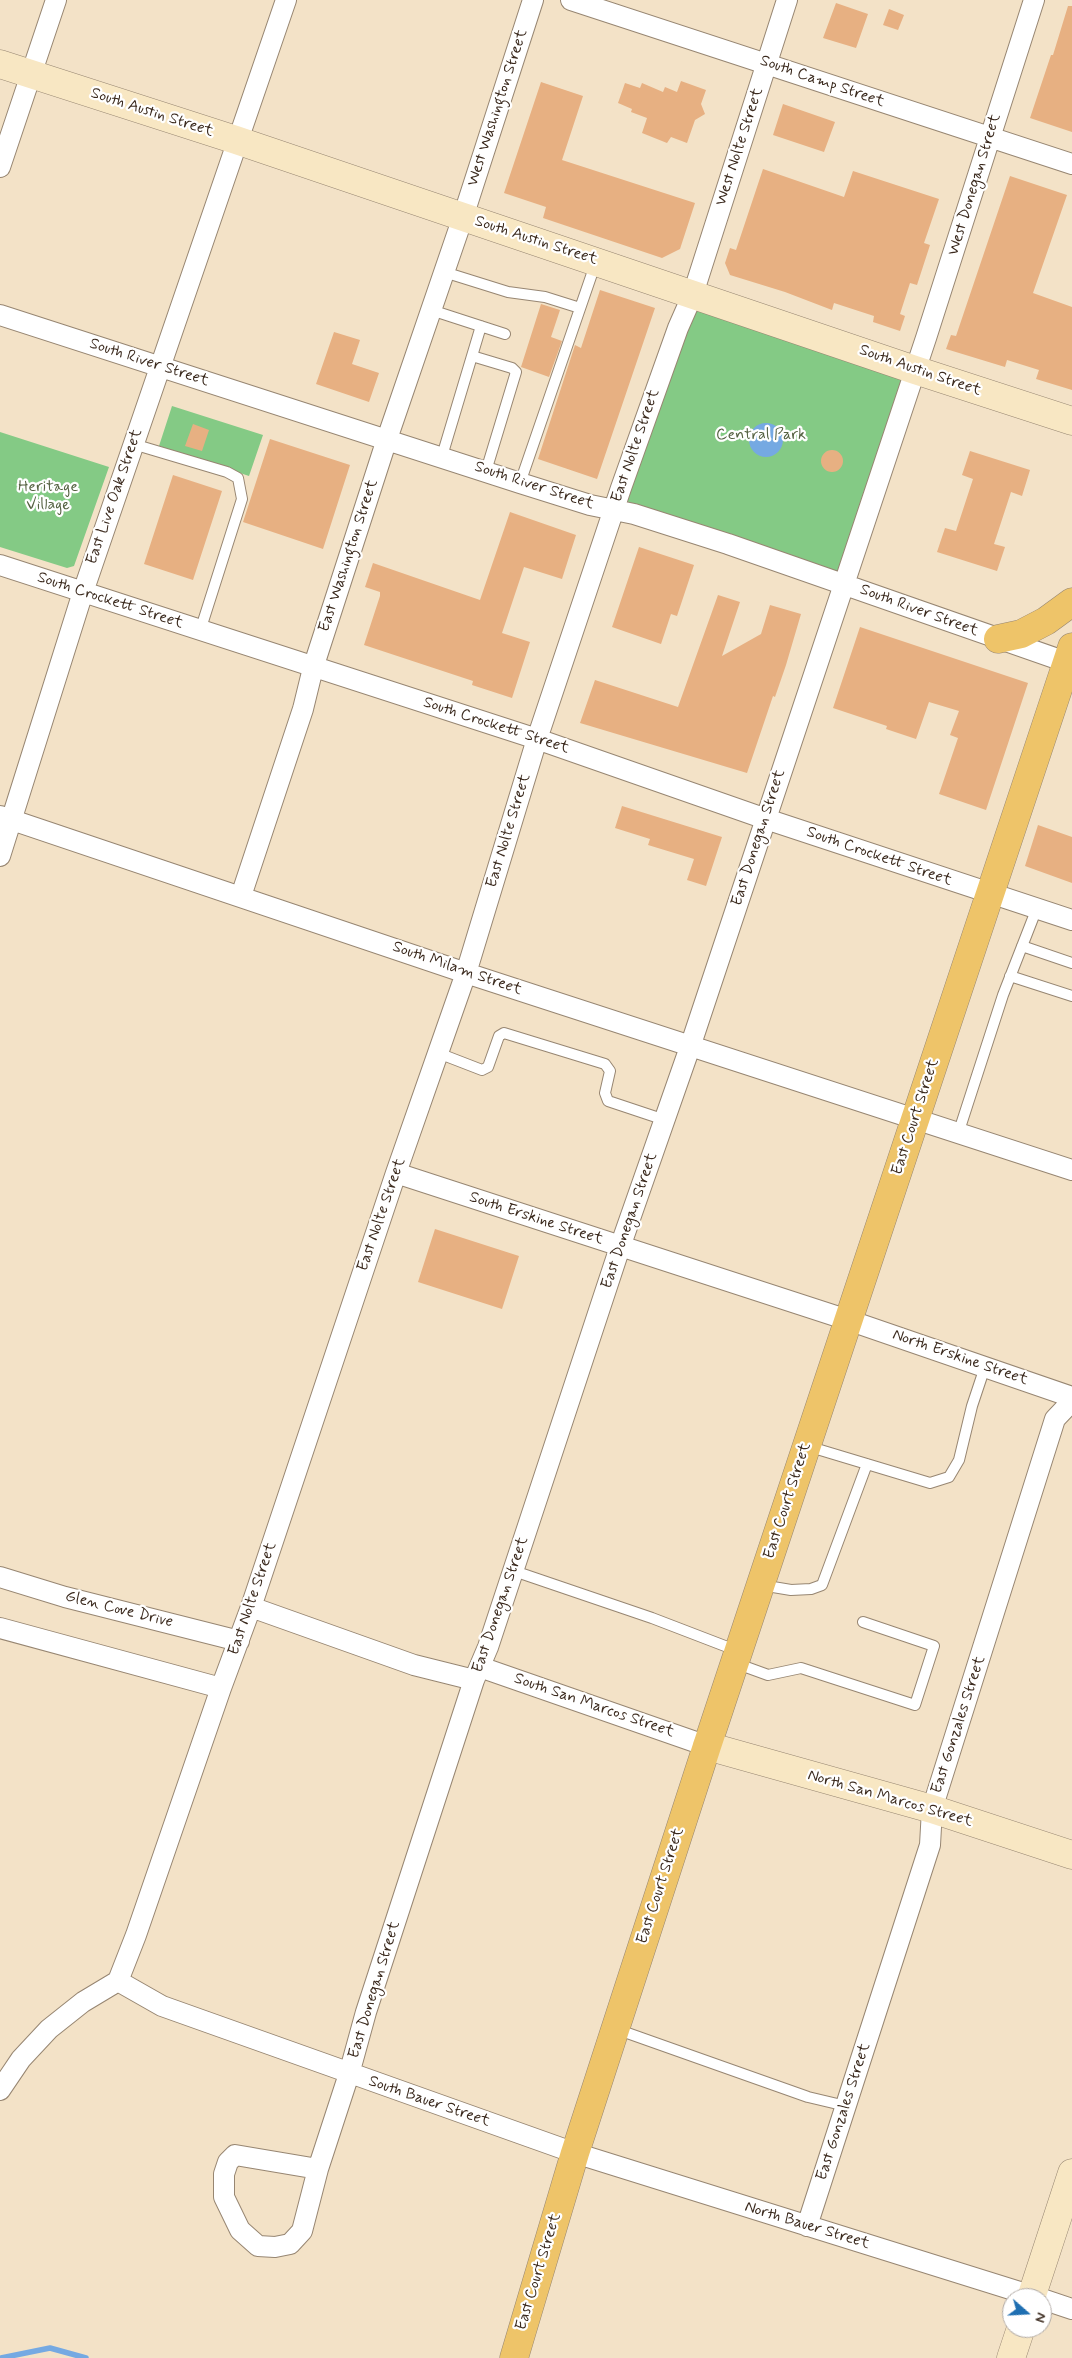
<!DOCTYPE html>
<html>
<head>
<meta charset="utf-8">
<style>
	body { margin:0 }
	#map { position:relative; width:1072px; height:2358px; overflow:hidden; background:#f3e2c7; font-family:Mynerve,sans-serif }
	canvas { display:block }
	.north { position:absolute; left:1002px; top:2288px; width:50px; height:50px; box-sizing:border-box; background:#fff; border:1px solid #b1aaa5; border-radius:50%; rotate:109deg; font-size:14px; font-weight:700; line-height:20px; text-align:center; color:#3b2a1e }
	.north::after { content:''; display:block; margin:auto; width:18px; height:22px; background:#1f6fb2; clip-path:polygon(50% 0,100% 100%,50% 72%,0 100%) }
</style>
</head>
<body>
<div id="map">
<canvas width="1072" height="2358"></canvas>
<div class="north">N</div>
</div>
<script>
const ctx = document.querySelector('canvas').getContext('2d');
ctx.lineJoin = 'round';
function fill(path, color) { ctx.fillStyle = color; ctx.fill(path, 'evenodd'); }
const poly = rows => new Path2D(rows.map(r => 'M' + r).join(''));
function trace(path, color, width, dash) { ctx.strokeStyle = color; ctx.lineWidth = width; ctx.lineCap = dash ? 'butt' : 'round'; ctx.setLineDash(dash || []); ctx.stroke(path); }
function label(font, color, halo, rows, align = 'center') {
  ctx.font = font + ' Mynerve,sans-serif'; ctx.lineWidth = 4.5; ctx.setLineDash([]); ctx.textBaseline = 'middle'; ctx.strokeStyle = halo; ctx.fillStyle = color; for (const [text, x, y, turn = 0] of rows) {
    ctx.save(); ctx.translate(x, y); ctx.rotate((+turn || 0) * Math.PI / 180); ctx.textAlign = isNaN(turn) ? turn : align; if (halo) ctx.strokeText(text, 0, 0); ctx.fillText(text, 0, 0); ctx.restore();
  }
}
const green = poly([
	[693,294,915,370,844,584,613,511],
	[172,406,263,435,249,476,159,446],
	[0,432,109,467,74,566,67,568,0,547]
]);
const water = poly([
	'749 440a17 17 0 1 1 34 0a17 17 0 1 1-34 0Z'
]);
const stream = poly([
	[1,2358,50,2348,86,2358]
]);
const building = poly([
	[836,3,868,14,856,48,823,38],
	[1068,6,1072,6,1072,132,1030,118,1051,55,1053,55],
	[889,9,904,15,898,30,883,25],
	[681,81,706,90,701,104,705,114,695,120,687,143,671,137,667,143,642,133,647,118,631,112,632,109,618,103,625,83,640,88,642,83,663,92,665,87,677,92],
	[541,82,583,96,562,160,695,203,680,249,662,258,543,218,546,207,504,193],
	[783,104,835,122,824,152,773,135],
	[763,169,844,197,853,171,939,199,924,243,930,245,917,285,910,283,900,314,905,316,900,331,873,322,874,316,834,303,832,310,785,292,730,275,725,263,730,248,736,250],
	[1010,176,1067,195,1033,293,1072,307,1072,390,1036,379,1039,370,1007,360,1005,367,946,349,951,335,956,336],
	[600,290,655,308,597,479,538,459,575,345,581,348],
	[541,304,560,310,551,337,562,341,549,377,521,367],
	[334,332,360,340,352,364,379,373,369,402,316,384],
	[193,424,209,430,202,451,185,446],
	[270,439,350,465,323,549,243,522],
	'821 461a11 11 0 1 1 22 0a11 11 0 1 1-22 0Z',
	[970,451,1030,470,1022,496,1011,492,994,544,1005,547,997,571,937,552,945,528,956,531,973,479,962,475],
	[173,475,222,491,193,580,144,564],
	[510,512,576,535,562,579,524,567,502,633,530,642,512,698,472,685,473,681,364,645,380,596,380,592,365,587,373,563,480,600],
	[639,547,694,565,677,616,671,614,661,644,612,627],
	[718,595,740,602,722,656,761,634,770,605,801,614,786,665,775,697,773,696,747,773,580,723,595,680,678,707],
	[860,627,1028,683,986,810,939,794,958,738,950,735,959,711,929,702,916,739,886,729,887,726,833,708],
	[622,806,722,837,706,886,687,880,694,859,648,845,650,839,615,828],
	[1038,825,1072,837,1072,883,1025,866],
	[435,1229,519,1256,502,1309,418,1282]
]);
const lane = poly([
	[444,272,508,292,545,297,580,308],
	[431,310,505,334],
	[472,356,512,368,516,372,486,471],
	[133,444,227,472,238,478,242,499,200,631],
	[442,456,481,326],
	[520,483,596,262],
	[1022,946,1072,963],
	[1010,976,1072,996],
	[438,1053,482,1070,488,1067,499,1036,504,1033,605,1064,610,1071,605,1093,608,1101,665,1120],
	[958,1134,1003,995,1037,908],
	[807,1446,930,1483,949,1477,959,1460,972,1406,985,1367],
	[514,1571,652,1618,738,1651],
	[761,1585,791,1590,811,1589,822,1585,867,1464],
	[735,1663,768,1675,801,1668,915,1705,934,1646,863,1622],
	[616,2029,808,2097,846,2106]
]);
const street = poly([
	[571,0,1072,164],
	[0,167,56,0],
	[0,315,520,483,590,505,634,514,728,544,1072,664],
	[0,565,537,739,766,819,1072,920],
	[0,816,466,973,1072,1170],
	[0,856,83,592,286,0],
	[241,896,303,709,313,668,387,439,463,217,533,0],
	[396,1173,848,1320,1072,1397],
	[0,1577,65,1597,239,1641],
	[251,1607,414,1665,474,1680],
	[0,1628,221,1688],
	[480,1667,707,1746],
	[118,1981,162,2006,575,2153,1039,2298],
	[0,2090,21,2059,49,2029,83,2002,118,1981,136,1935,221,1688,251,1607,396,1173,466,973,537,739,621,488,678,328,693,294,787,0],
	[318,2169,235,2155,228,2162,224,2174,224,2197,240,2230,258,2246,275,2247,290,2244,302,2231,318,2169,349,2074,366,2012,474,1680,488,1647,620,1247,690,1047,926,338,1034,0],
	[807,2226,930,1845,932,1809,1055,1419,1072,1401],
	[1042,2299,1072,2309]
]);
const secondary = poly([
	[0,64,236,140,915,370,1072,421],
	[707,1746,932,1809,1072,1855],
	[1031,2298,1072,2173],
	[1011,2358,1021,2328]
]);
const primary = poly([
	[998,639,1021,634,1046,621,1072,602],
	[514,2358,575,2153,707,1746,1072,647]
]);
const streetNames = [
	["South Camp Street",822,82,19],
	["West Washington Street",498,108,-72],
	["South Austin Street",152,113,18],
	["West Nolte Street",740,147,-72],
	["West Donegan Street",975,185,-73],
	["South Austin Street",536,241,18],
	["South River Street",149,363,18],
	["South Austin Street",920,371,19],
	["East Nolte Street",636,446,-71],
	["South River Street",534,486,18],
	["East Live Oak Street",115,497,-71],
	["East Washington Street",349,556,-72],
	["South Crockett Street",110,601,18],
	["South River Street",919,611,20],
	["South Crockett Street",496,726,18],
	["East Nolte Street",509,831,-73],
	["East Donegan Street",759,838,-72],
	["South Crockett Street",879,857,19],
	["South Milam Street",457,969,19],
	["East Court Street",916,1117,-72],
	["East Nolte Street",382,1215,-71],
	["South Erskine Street",536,1219,18],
	["East Donegan Street",630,1221,-71],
	["North Erskine Street",960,1358,19],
	["East Court Street",788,1501,-72],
	["East Nolte Street",253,1599,-71],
	["East Donegan Street",501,1605,-71],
	["Glen Cove Drive",119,1610,14],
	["South San Marcos Street",594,1706,19],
	["East Gonzales Street",959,1725,-72],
	["North San Marcos Street",890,1799,16],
	["East Court Street",661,1886,-72],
	["East Donegan Street",375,1990,-73],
	["South Bauer Street",429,2102,19],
	["East Gonzales Street",844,2112,-72],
	["North Bauer Street",807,2226,17],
	["East Court Street",539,2272,-73]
];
const parkNames = [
	["Central Park",761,436],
	["Heritage",48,488],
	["Village",48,506]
];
fill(green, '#84ca85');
fill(water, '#75a9e2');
trace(stream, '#75a9e2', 5.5);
fill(building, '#e7b082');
trace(lane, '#978672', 12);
trace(street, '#978672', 22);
trace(secondary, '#978672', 29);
trace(primary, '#978672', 29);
trace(lane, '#fff', 10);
trace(street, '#fff', 20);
trace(secondary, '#f8e7c3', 28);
trace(primary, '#eec469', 28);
label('16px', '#3b2a1e', '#fff', streetNames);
label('16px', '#556242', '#fff', parkNames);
</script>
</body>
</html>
